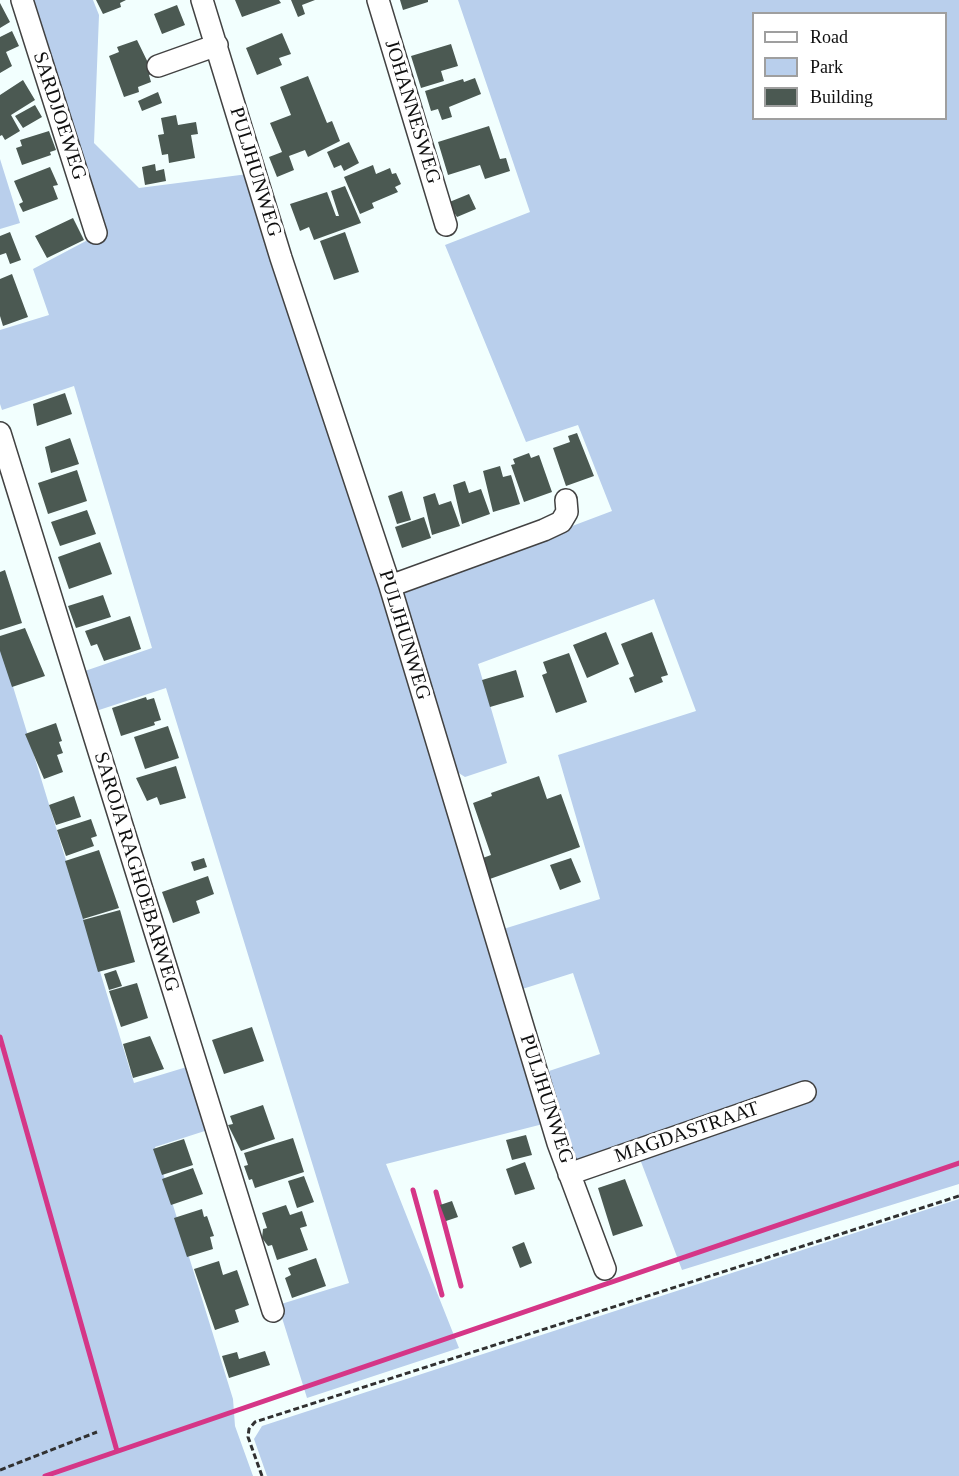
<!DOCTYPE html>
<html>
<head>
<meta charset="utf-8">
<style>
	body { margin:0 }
	#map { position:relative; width:959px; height:1476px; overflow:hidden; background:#f2fffe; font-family:"Times New Roman",serif }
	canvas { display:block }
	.legend { position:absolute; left:752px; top:12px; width:195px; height:108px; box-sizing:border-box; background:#fff; border:2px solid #9f9f9f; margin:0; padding:8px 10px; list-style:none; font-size:18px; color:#0f0f0f }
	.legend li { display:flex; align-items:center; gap:12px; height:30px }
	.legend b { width:30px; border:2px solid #9f9f9f }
</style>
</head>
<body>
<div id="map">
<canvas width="959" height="1476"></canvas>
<ul class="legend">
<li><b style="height:8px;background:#fff"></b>Road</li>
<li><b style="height:16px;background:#b9cfec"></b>Park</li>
<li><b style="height:16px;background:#4b5952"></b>Building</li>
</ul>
</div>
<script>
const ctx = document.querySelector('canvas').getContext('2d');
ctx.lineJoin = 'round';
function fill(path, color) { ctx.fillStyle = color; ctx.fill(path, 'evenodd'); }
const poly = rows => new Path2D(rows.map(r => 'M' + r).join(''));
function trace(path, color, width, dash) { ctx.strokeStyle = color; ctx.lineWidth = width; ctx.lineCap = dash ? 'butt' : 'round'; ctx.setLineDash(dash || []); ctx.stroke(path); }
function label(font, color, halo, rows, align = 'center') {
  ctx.font = font + ' "Times New Roman",serif'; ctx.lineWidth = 6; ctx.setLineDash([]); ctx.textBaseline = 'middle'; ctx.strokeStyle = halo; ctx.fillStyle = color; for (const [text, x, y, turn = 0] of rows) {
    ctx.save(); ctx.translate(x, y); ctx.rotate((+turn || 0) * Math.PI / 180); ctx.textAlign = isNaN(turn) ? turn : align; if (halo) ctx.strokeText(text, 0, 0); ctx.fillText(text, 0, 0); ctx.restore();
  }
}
const green = poly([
	[27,0,93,0,99,15,94,143,139,188,248,174,392,613,547,1123,386,1164,459,1348,307,1398,278,1305,349,1283,166,688,96,711,82,672,152,648,74,386,2,410,0,404,0,330,49,315,33,269,101,233],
	[458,0,959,0,959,1184,682,1270,635,1146,575,1166,543,1073,600,1054,573,973,516,991,497,931,600,899,558,755,696,711,654,599,478,664,507,763,465,777,451,768,400,591,612,511,578,425,526,442,445,245,530,212],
	[754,14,946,14,946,118,754,118],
	[0,159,20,223,0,229],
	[0,644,134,1083,190,1066,211,1129,155,1147,233,1399,235,1426,253,1476,0,1476],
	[959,1199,959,1476,267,1476,254,1439,262,1426]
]);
const stream = poly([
	[0,1037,117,1451],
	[413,1190,442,1295],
	[436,1192,461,1286],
	[45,1476,959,1163]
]);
const building = poly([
	[96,0,126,0,120,3,121,7,103,14],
	[235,0,279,0,281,3,242,17],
	[291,0,315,0,302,5,305,14,298,17],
	[400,0,428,0,428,2,403,10],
	[0,3,10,22,0,28],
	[177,5,185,25,162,34,154,14],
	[12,31,19,46,6,52,12,66,0,73,0,37],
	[282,33,291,54,279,58,282,65,257,75,246,48],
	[137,40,153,73,149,75,151,82,138,87,139,92,124,97,109,56,119,52,117,47],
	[451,44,458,66,441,71,444,81,421,88,411,56],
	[308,76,327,123,332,121,340,141,308,157,305,150,289,156,294,170,277,177,269,157,282,152,270,123,291,115,280,87],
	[475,78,481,94,449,107,452,117,442,120,438,109,431,111,425,91,463,79,464,82],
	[23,80,35,100,11,115,20,131,5,140,2,135,0,136,0,95],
	[158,92,162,103,142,111,138,101],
	[35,105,42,117,23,128,15,116],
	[176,115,178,125,196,122,198,134,191,135,195,158,169,163,168,154,162,155,158,135,164,134,161,118],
	[489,126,500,159,506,158,510,171,485,179,480,165,448,175,438,142],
	[49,131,56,150,50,152,51,155,22,165,16,148,22,146,20,140],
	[349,142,359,163,344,171,341,165,334,168,327,152],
	[155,164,156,171,164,169,166,181,145,185,142,167],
	[373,165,376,174,390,168,392,174,396,173,401,184,395,187,398,192,372,203,374,208,360,214,344,177],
	[50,167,58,185,53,186,58,199,23,212,19,204,23,202,14,181],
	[345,186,361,223,314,240,309,227,300,231,290,204,327,192,336,216,339,216,331,191],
	[469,194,476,209,457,217,455,214,452,215,447,203],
	[73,218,84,240,47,258,35,236],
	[10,232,21,260,10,264,6,253,0,255,0,236],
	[345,232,359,272,334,280,320,241],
	[12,274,28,317,3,326,0,316,0,279],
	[65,393,72,414,37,426,33,404],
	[577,433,594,476,566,486,553,448,570,442,568,436],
	[70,438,79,464,51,473,45,447],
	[529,453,531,458,539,455,552,492,524,502,511,465,515,464,513,459],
	[500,466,503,477,511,475,520,504,493,512,483,471],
	[77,470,87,501,48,514,38,483],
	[465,481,469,493,481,489,490,514,462,524,453,485],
	[402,491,411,520,397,524,388,496],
	[435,493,439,505,451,501,460,526,432,535,423,497],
	[87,510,96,534,60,546,51,522],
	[424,517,431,538,402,548,395,527],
	[100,542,112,574,69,589,58,557],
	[5,570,22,623,0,630,0,572],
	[103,595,111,617,76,628,68,606],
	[130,616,141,649,104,661,97,644,91,646,85,631],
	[25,628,45,676,12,687,0,651,0,636],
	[606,632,619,664,587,678,573,645],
	[652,632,668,675,661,677,663,682,635,693,629,678,634,676,621,644],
	[569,653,587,702,556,713,542,675,547,673,543,662],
	[516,670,524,697,490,707,482,680],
	[146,697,147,700,154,698,161,720,154,722,155,725,121,736,112,708],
	[56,723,62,741,59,742,63,753,57,755,63,772,44,779,25,734],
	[168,726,179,758,145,769,134,737],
	[176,766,186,798,160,805,157,797,147,801,136,778],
	[539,776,547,799,561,794,580,847,487,880,480,859,491,855,473,803,492,796,491,793],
	[74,796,81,817,56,825,49,805],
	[91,819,97,836,91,838,94,846,66,856,57,830],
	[99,850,119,908,83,919,65,861],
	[204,858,207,867,194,871,191,862],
	[571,858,581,882,560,890,550,865],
	[208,876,214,894,196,901,200,913,173,923,162,892],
	[120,910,135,962,98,972,83,920],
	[116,970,122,986,109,990,104,974],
	[137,983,148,1018,121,1027,109,991],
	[252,1027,264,1061,224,1074,212,1040],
	[150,1036,164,1069,133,1078,123,1044],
	[263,1105,275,1139,241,1151,228,1125,233,1124,230,1116],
	[526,1135,532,1155,512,1160,506,1140],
	[293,1138,304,1172,255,1188,252,1179,249,1180,244,1166,248,1165,244,1153],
	[184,1139,193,1165,162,1175,153,1149],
	[525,1162,535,1189,515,1195,506,1169],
	[193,1168,203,1194,171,1205,162,1179],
	[304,1176,314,1202,297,1208,288,1181],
	[625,1179,643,1226,613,1236,598,1188],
	[452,1201,458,1217,446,1221,440,1205],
	[286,1205,290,1215,302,1211,307,1226,300,1228,308,1250,277,1260,272,1245,268,1246,262,1238,263,1229,267,1228,262,1213],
	[202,1209,204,1217,207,1216,214,1236,210,1237,213,1249,187,1257,174,1218],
	[524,1242,532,1263,520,1268,512,1247],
	[316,1258,326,1286,292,1298,285,1278,291,1275,288,1268],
	[219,1261,223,1275,237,1270,249,1305,235,1310,239,1322,215,1330,194,1269],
	[265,1351,270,1365,229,1378,222,1356,237,1352,239,1359]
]);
const path = poly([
	[0,1470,97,1432],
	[262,1476,248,1437,249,1429,255,1422,959,1196]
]);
const minor = poly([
	[22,0,96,233],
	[202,0,281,258,390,586,558,1143,605,1269],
	[378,0,446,225],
	[158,66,217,45],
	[0,433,273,1311],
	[390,586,544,530,561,522,567,512,566,500],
	[569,1174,805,1092]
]);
const streetNames = [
	["JOHANNESWEG",412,112,73],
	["SARDJOEWEG",59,116,72],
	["PULJHUNWEG",255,172,73],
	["PULJHUNWEG",404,635,73],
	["SAROJA RAGHOEBARWEG",136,872,73],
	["PULJHUNWEG",546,1099,72],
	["MAGDASTRAAT",687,1133,-19]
];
fill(green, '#b9cfec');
trace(stream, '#d53687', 5);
fill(building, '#4b5952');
trace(minor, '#424242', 24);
trace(path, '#313131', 3, [6, 3]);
trace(minor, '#fff', 21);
label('20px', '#0f0f0f', '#fff', streetNames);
</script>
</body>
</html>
